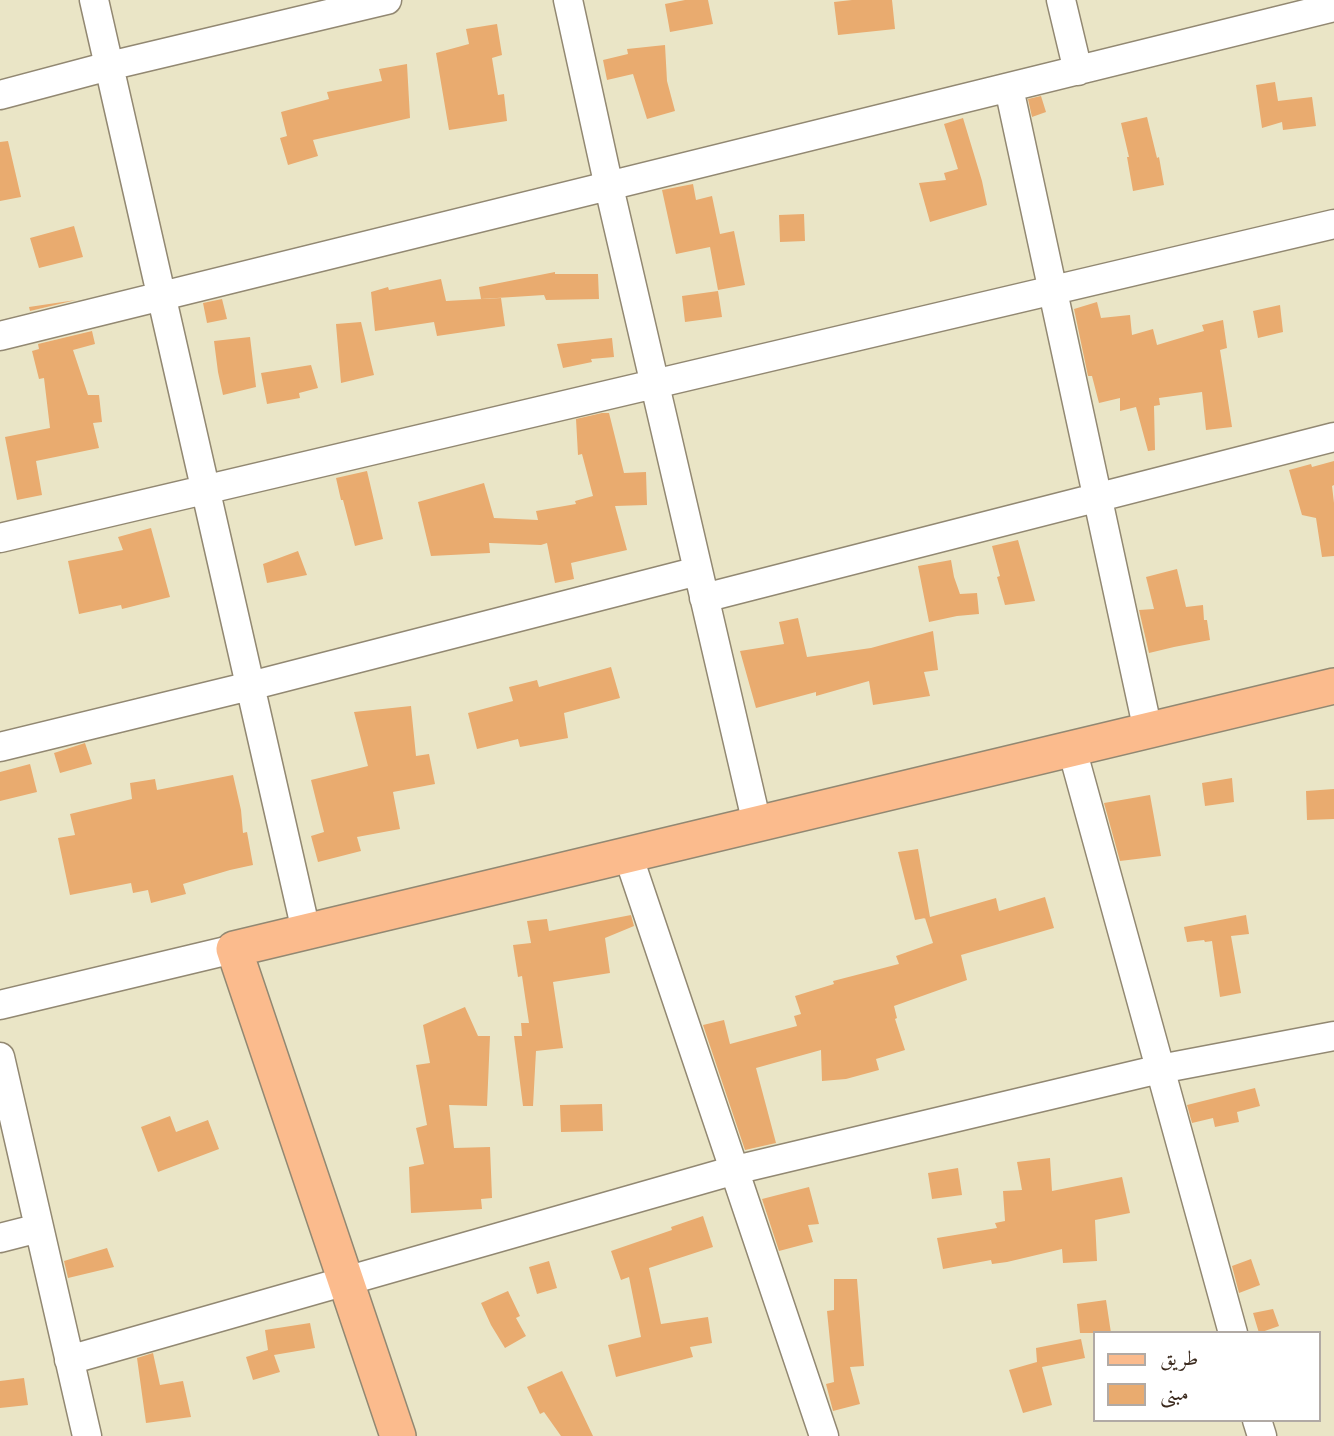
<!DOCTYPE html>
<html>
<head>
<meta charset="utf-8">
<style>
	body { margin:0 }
	#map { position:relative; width:1334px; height:1436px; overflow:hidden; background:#eae5c6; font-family:"IM FELL DW Pica",Amiri,serif }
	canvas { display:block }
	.legend { position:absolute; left:1093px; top:1331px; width:228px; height:91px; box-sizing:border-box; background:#fff; border:2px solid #b1aaa5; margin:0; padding:9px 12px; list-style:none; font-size:21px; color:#3b2a1e }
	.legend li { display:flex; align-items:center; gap:14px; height:35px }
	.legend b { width:35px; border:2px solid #b1aaa5 }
</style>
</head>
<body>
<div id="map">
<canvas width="1334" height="1436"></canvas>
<ul class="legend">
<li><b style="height:9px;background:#fbbb8d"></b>طريق</li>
<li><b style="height:19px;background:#e9ab6f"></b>مبنى</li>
</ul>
</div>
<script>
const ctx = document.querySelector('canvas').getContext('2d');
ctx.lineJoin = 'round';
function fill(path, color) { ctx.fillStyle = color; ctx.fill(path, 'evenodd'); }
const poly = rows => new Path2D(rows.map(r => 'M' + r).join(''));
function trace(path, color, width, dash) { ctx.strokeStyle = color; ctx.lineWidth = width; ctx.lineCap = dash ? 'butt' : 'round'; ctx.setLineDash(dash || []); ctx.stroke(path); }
const building = poly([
	[685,0,708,0,713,24,670,32,665,4],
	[852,0,892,0,895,29,838,35,834,2],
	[497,24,502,55,492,58,498,95,504,94,507,121,449,130,436,53,469,44,466,29],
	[665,45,667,81,675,111,647,119,633,74,607,80,603,60,628,54,627,49],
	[407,64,410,118,313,140,318,156,288,165,280,138,287,136,281,112,329,99,327,92,382,81,379,69],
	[1275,82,1278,101,1312,97,1316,126,1283,130,1282,122,1262,128,1256,85],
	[1041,96,1046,112,1032,117,1028,99],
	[1147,117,1157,158,1159,157,1164,185,1133,191,1127,157,1129,157,1121,123],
	[963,118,982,181,987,205,930,222,919,183,946,180,944,173,958,169,944,124],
	[8,141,21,197,0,201,0,142],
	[693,184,696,200,712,196,720,234,734,231,745,285,718,290,710,247,676,254,662,190],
	[804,214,805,241,780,242,779,215],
	[74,226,83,257,39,268,30,238],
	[555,272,555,274,598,274,599,299,546,300,544,295,481,299,479,287],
	[441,279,446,301,501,298,505,326,437,336,434,322,375,331,371,292,388,287,389,290],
	[718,291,722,317,685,322,682,296],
	[222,299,227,319,207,323,203,303],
	[76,300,30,311,29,307],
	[1097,302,1101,318,1130,315,1132,335,1153,329,1157,345,1204,331,1202,325,1223,320,1227,348,1220,350,1232,427,1206,430,1202,392,1159,398,1160,405,1154,406,1155,450,1148,451,1136,407,1120,411,1120,398,1099,403,1092,376,1088,376,1074,309],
	[1280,305,1283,332,1258,338,1253,311],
	[361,322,374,375,341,383,336,324],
	[92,331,95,344,73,350,88,395,99,395,102,422,93,423,99,448,36,461,42,495,17,500,5,437,50,428,44,378,39,379,32,351,39,349,38,344],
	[250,337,256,387,223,395,218,372,214,341],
	[612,338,614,357,591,359,592,362,563,368,557,344],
	[311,365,318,388,299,393,300,398,267,404,261,373],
	[602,413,609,413,624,473,646,472,647,505,615,506,627,550,571,563,574,579,555,583,547,543,541,545,489,543,490,553,431,556,418,502,484,483,494,518,538,520,536,511,576,504,575,501,593,496,582,454,578,455,576,419],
	[1334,461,1334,485,1332,486,1334,503,1334,556,1322,557,1316,518,1302,515,1289,470,1311,464,1312,467],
	[367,471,383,539,355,546,343,500,341,500,336,478],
	[151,528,170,597,122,609,121,605,79,614,68,561,123,550,118,537],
	[1018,540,1035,601,1005,605,997,577,1000,576,992,546],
	[298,551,307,575,267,583,263,564],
	[951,560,954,577,960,594,977,593,979,614,957,616,929,622,918,566],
	[1177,569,1186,607,1203,605,1204,620,1207,620,1210,640,1174,647,1149,653,1139,610,1154,609,1146,577],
	[798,618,807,657,871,648,933,631,938,670,924,672,930,696,873,705,869,681,816,696,816,692,756,708,740,651,784,644,779,622],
	[611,667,620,698,564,713,568,738,520,747,518,739,477,749,468,713,513,701,509,687,537,680,539,687],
	[411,706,416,756,429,754,435,784,393,792,400,829,357,837,361,851,318,862,311,836,324,832,311,780,368,766,354,712],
	[85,743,92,764,60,773,54,753],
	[30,764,37,792,0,801,0,772],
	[233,775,241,810,243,833,247,832,253,865,230,870,183,884,186,894,151,903,148,890,133,893,131,883,70,895,58,838,75,835,70,814,132,799,130,783,155,779,157,790],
	[1232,778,1234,802,1205,806,1202,783],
	[1334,789,1334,819,1307,820,1306,791],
	[1150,795,1161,856,1120,861,1104,803],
	[918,849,930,917,996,898,999,911,1045,897,1054,928,961,955,967,980,894,1006,897,1018,895,1019,905,1050,876,1059,879,1070,846,1079,822,1081,821,1050,756,1068,776,1143,745,1150,703,1025,724,1020,730,1044,797,1026,794,1016,801,1014,795,996,834,984,833,981,899,964,896,956,933,943,925,918,930,917,915,920,898,852],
	[631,915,634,926,605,938,610,973,553,982,563,1048,536,1051,533,1106,523,1106,514,1036,522,1036,521,1023,529,1023,522,976,518,977,513,945,531,943,527,921,547,919,549,931],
	[1246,915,1249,934,1231,936,1241,993,1220,997,1212,941,1205,942,1204,940,1187,942,1184,927],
	[465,1007,478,1036,490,1036,487,1106,449,1105,454,1148,490,1147,492,1198,481,1199,482,1209,411,1213,409,1167,424,1164,416,1128,427,1125,416,1065,430,1063,423,1025],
	[1255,1088,1260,1106,1237,1112,1239,1122,1215,1127,1213,1118,1192,1123,1187,1105],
	[602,1104,603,1131,561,1132,560,1105],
	[170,1116,176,1132,208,1120,219,1149,158,1172,141,1127],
	[1050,1158,1052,1191,1122,1177,1130,1213,1095,1220,1097,1261,1063,1263,1062,1249,1007,1262,992,1264,991,1260,943,1269,937,1238,997,1228,995,1223,1005,1221,1003,1191,1022,1190,1017,1162],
	[958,1168,962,1195,932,1199,928,1173],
	[809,1187,819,1224,808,1225,813,1242,779,1251,762,1199],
	[703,1216,713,1247,649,1268,661,1324,708,1317,712,1343,690,1347,693,1357,616,1377,608,1345,641,1337,629,1277,621,1280,611,1251,672,1230,671,1227],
	[107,1248,114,1267,68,1278,64,1261],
	[1251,1259,1260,1285,1239,1293,1232,1266],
	[549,1261,557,1288,537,1294,529,1267],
	[834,1279,857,1279,864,1366,850,1367,860,1404,833,1411,826,1384,834,1382,827,1311,834,1310],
	[508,1291,520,1316,516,1318,526,1336,505,1348,491,1325,481,1303],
	[1106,1300,1111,1333,1080,1333,1077,1304],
	[1273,1309,1279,1326,1259,1333,1253,1313],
	[310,1323,315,1348,274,1355,280,1372,253,1380,246,1357,268,1350,265,1330],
	[1081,1339,1085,1358,1042,1367,1052,1405,1023,1413,1009,1370,1037,1362,1036,1348],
	[153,1353,160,1385,183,1381,191,1417,146,1423,137,1358],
	[562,1371,593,1436,561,1436,544,1412,540,1414,527,1387],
	[24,1378,28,1405,0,1408,0,1381]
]);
const minor = poly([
	[94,0,306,931],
	[568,0,609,187,757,824],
	[1061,0,1078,71],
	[1009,88,1148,731],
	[0,95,109,66,387,0],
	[0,336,1334,7],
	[0,538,1334,224],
	[704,598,1334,437],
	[0,747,250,686,698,571],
	[1072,749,1233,1333],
	[628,855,824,1436],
	[0,1005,234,949],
	[0,1057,87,1436],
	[0,1238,39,1228],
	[69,1360,735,1170,1160,1069,1334,1036],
	[1257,1420,1262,1436]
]);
const major = poly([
	[398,1436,234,949,1334,686]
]);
fill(building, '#e9ab6f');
trace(minor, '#928872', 31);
trace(major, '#928872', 38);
trace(minor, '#fff', 28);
trace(major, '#fbbb8d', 35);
</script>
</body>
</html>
